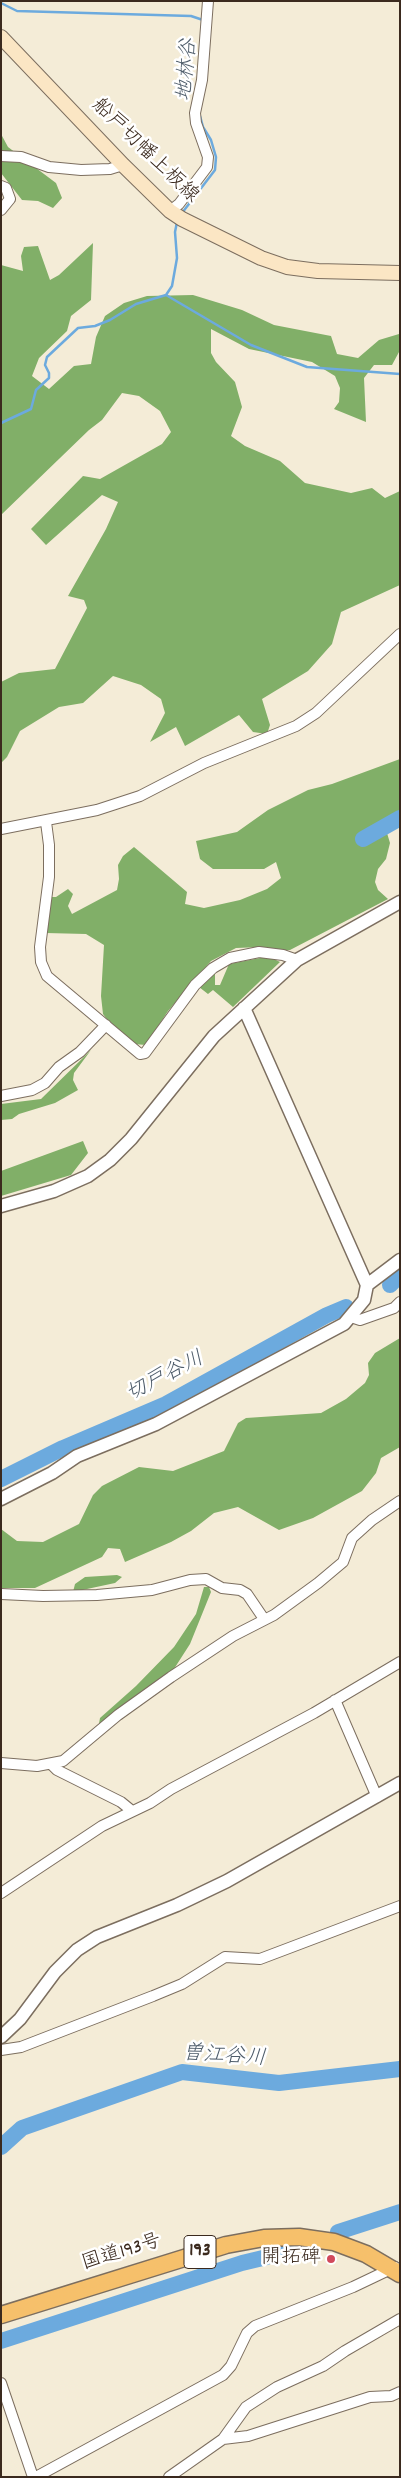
<!DOCTYPE html>
<html>
<head>
<meta charset="utf-8">
<style>
	body { margin:0 }
	#map { position:relative; width:401px; height:2478px; overflow:hidden; background:#f4ecd7; font-family:Dekko,sans-serif }
	canvas { display:block }
	.frame { position:absolute; inset:0; border:2px solid #3b2a1e; pointer-events:none }
</style>
</head>
<body>
<div id="map">
<canvas width="401" height="2478"></canvas>
<div class="frame"></div>
</div>
<script>
const ctx = document.querySelector('canvas').getContext('2d');
ctx.lineJoin = 'round';
function fill(path, color) { ctx.fillStyle = color; ctx.fill(path, 'evenodd'); }
const poly = rows => new Path2D(rows.map(r => 'M' + r).join(''));
function trace(path, color, width, dash) { ctx.strokeStyle = color; ctx.lineWidth = width; ctx.lineCap = dash ? 'butt' : 'round'; ctx.setLineDash(dash || []); ctx.stroke(path); }
function label(font, color, halo, rows, align = 'center') {
  ctx.font = font + ' Dekko,"Klee One",sans-serif'; ctx.lineWidth = 5; ctx.setLineDash([]); ctx.textBaseline = 'middle'; ctx.strokeStyle = halo; ctx.fillStyle = color; for (const [text, x, y, turn = 0] of rows) {
    ctx.save(); ctx.translate(x, y); ctx.rotate((+turn || 0) * Math.PI / 180); ctx.textAlign = isNaN(turn) ? turn : align; if (halo) ctx.strokeText(text, 0, 0); ctx.fillText(text, 0, 0); ctx.restore();
  }
}
const forest = poly([
	[1,134,8,147,56,183,62,198,53,208,38,201,22,200,1,173],
	[93,243,91,300,71,316,67,331,39,358,32,376,49,389,74,366,91,364,96,337,105,316,124,303,147,296,193,295,242,310,274,325,331,336,337,354,358,358,379,340,399,334,399,352,392,365,374,365,364,378,366,422,334,409,339,402,340,388,335,376,312,362,249,349,211,329,211,353,216,362,235,382,242,407,231,436,245,446,280,461,305,483,351,493,372,488,385,498,400,491,400,585,341,612,332,644,308,671,262,699,270,725,267,734,253,732,239,715,185,746,176,727,150,742,165,713,161,699,141,685,113,676,83,703,59,707,20,731,7,757,1,763,1,682,19,673,55,669,87,608,84,600,68,596,106,529,118,502,102,495,46,545,31,529,83,476,100,479,162,444,171,432,160,411,139,396,122,393,102,420,89,430,1,515,1,265,23,271,21,256,24,247,38,246,50,280,59,275],
	[400,759,400,817,384,823,390,843,386,859,378,869,375,882,378,890,388,899,290,950,272,950,272,958,280,962,233,1007,213,990,208,994,199,987,215,972,215,985,220,985,229,964,260,958,261,947,236,948,211,961,168,1011,146,1045,134,1044,106,1018,103,1014,101,996,104,945,86,934,46,933,51,897,56,897,68,889,73,894,68,906,72,914,117,890,119,879,118,865,123,856,134,847,187,892,185,904,204,908,240,900,267,889,281,878,276,862,264,869,213,869,200,859,196,841,237,832,268,810,308,790,332,784],
	[91,1050,74,1073,73,1080,78,1090,55,1103,19,1114,12,1119,1,1120,1,1104,41,1099],
	[83,1141,88,1153,71,1175,1,1196,1,1171],
	[400,1338,400,1447,381,1458,376,1473,362,1491,313,1518,279,1530,238,1507,214,1513,191,1531,171,1542,125,1562,120,1549,108,1548,102,1557,35,1588,1,1588,1,1529,17,1541,43,1542,79,1524,93,1495,102,1486,139,1467,173,1471,224,1451,238,1423,246,1418,321,1413,346,1399,365,1383,369,1375,368,1363,375,1353],
	[117,1575,122,1577,115,1583,73,1592,75,1584,85,1577],
	[204,1587,209,1587,211,1592,190,1644,172,1672,98,1729,100,1718,136,1686,174,1647,196,1614]
]);
const stream = poly([
	[1,3,17,11,191,16,203,20],
	[182,213,215,170,216,157,211,140,203,127,200,116],
	[166,295,251,345,307,367,400,374],
	[1,423,31,409,36,390,49,378,49,373,45,365,47,357,78,328,95,326,110,320,136,304,166,295,172,286,177,258,175,232,177,222]
]);
const river = poly([
	[363,839,400,818],
	[390,1285,400,1275],
	[1,1479,63,1448,166,1404,327,1315,346,1307],
	[1,2147,22,2128,182,2072,279,2083,400,2069],
	[338,2232,400,2212],
	[1,2341,242,2263,267,2257,270,2252,275,2250,289,2248]
]);
const minor = poly([
	[1,156,21,157,49,167,81,170,110,169,123,165],
	[1,186,6,188,10,199,1,210],
	[170,211,179,204,207,167,208,157,196,123,195,113,202,80,208,1],
	[46,822,49,845,49,877,40,947,41,962,47,976,140,1054,145,1053,195,985,213,968,230,958,259,952,283,955,297,960],
	[1,829,97,810,140,796,204,763,296,726,316,713,400,634],
	[1,1096,32,1090,45,1083,59,1067,80,1052,106,1025],
	[351,1317,360,1320,394,1308,400,1302],
	[1,1594,43,1596,97,1595,152,1590,190,1580,206,1579,222,1588,240,1590,247,1594,264,1619],
	[335,1700,377,1797],
	[1,1763,37,1766,63,1761,118,1715,171,1677,233,1636,274,1615,318,1583,343,1562,352,1538,372,1520,400,1501],
	[52,1765,57,1770,121,1802,132,1811],
	[1,1893,102,1826,150,1803,171,1789,314,1713,400,1662],
	[1,2050,21,2047,153,1996,182,1984,225,1957,260,1959,400,1906],
	[1,2383,33,2477],
	[223,2439,248,2436,370,2397,391,2396,400,2392],
	[36,2477,223,2375,231,2366,247,2333,255,2326,353,2287,395,2267],
	[169,2477,223,2439,246,2407,277,2387,323,2366,345,2351,400,2319]
]);
const tertiary = poly([
	[1,1206,54,1191,88,1176,110,1160,131,1139,214,1036,297,960,400,902],
	[367,1285,400,1260],
	[1,1499,52,1473,77,1456,156,1424,344,1324,364,1300,367,1285,244,1008],
	[1,2037,20,2019,55,1972,77,1950,97,1937,177,1905,227,1881,400,1783]
]);
const secondary = poly([
	[1,37,123,165,170,211,182,219,261,258,287,267,318,271,400,273]
]);
const trunk = poly([
	[1,2315,226,2245,264,2238,299,2237,334,2242,366,2254,400,2274]
]);
const markers = [
	[331,2259,5,"#d1495b"]
];
const shields = [
	[200,2252,32]
];
const shieldNames = [
	["193",200,2252]
];
const streetNames = [
	["船戸切幡上板線",144,152,44],
	["国道193号",122,2254,-17]
];
const poiNames = [
	["開拓碑",321,2259]
];
const waterNames = [
	["地林谷",189,70,-85],
	["切戸谷川",166,1378,-27],
	["曽江谷川",224,2058,4]
];
fill(forest, '#81af68');
trace(stream, '#6caade', 2.5);
trace(river, '#6caade', 16);
trace(minor, '#7c6e5f', 12);
trace(tertiary, '#7c6e5f', 15);
trace(secondary, '#7c6e5f', 16);
trace(trunk, '#7c6e5f', 19);
trace(minor, '#fff', 10);
trace(tertiary, '#fff', 12);
trace(secondary, '#fbe6c4', 14);
trace(trunk, '#f6c06b', 16);
for (const [x, y, r, color] of markers) { const dot = new Path2D(); dot.arc(x, y, r, 0, 2 * Math.PI); ctx.fillStyle = color; ctx.fill(dot); trace(dot, '#fff', 2); }
for (const [x, y, w] of shields) { const box = new Path2D(); box.roundRect(x - w / 2, y - 16.5, w, 33, 4); ctx.fillStyle = '#fff'; ctx.fill(box); trace(box, '#3b2a1e', 1); }
label('bold 19px', '#3b2a1e', null, shieldNames);
label('20px', '#3b2a1e', '#fff', streetNames);
label('20px', '#3b2a1e', '#fff', poiNames, 'right');
label('italic 21px', '#4f5d6b', '#fff', waterNames);
</script>
</body>
</html>
